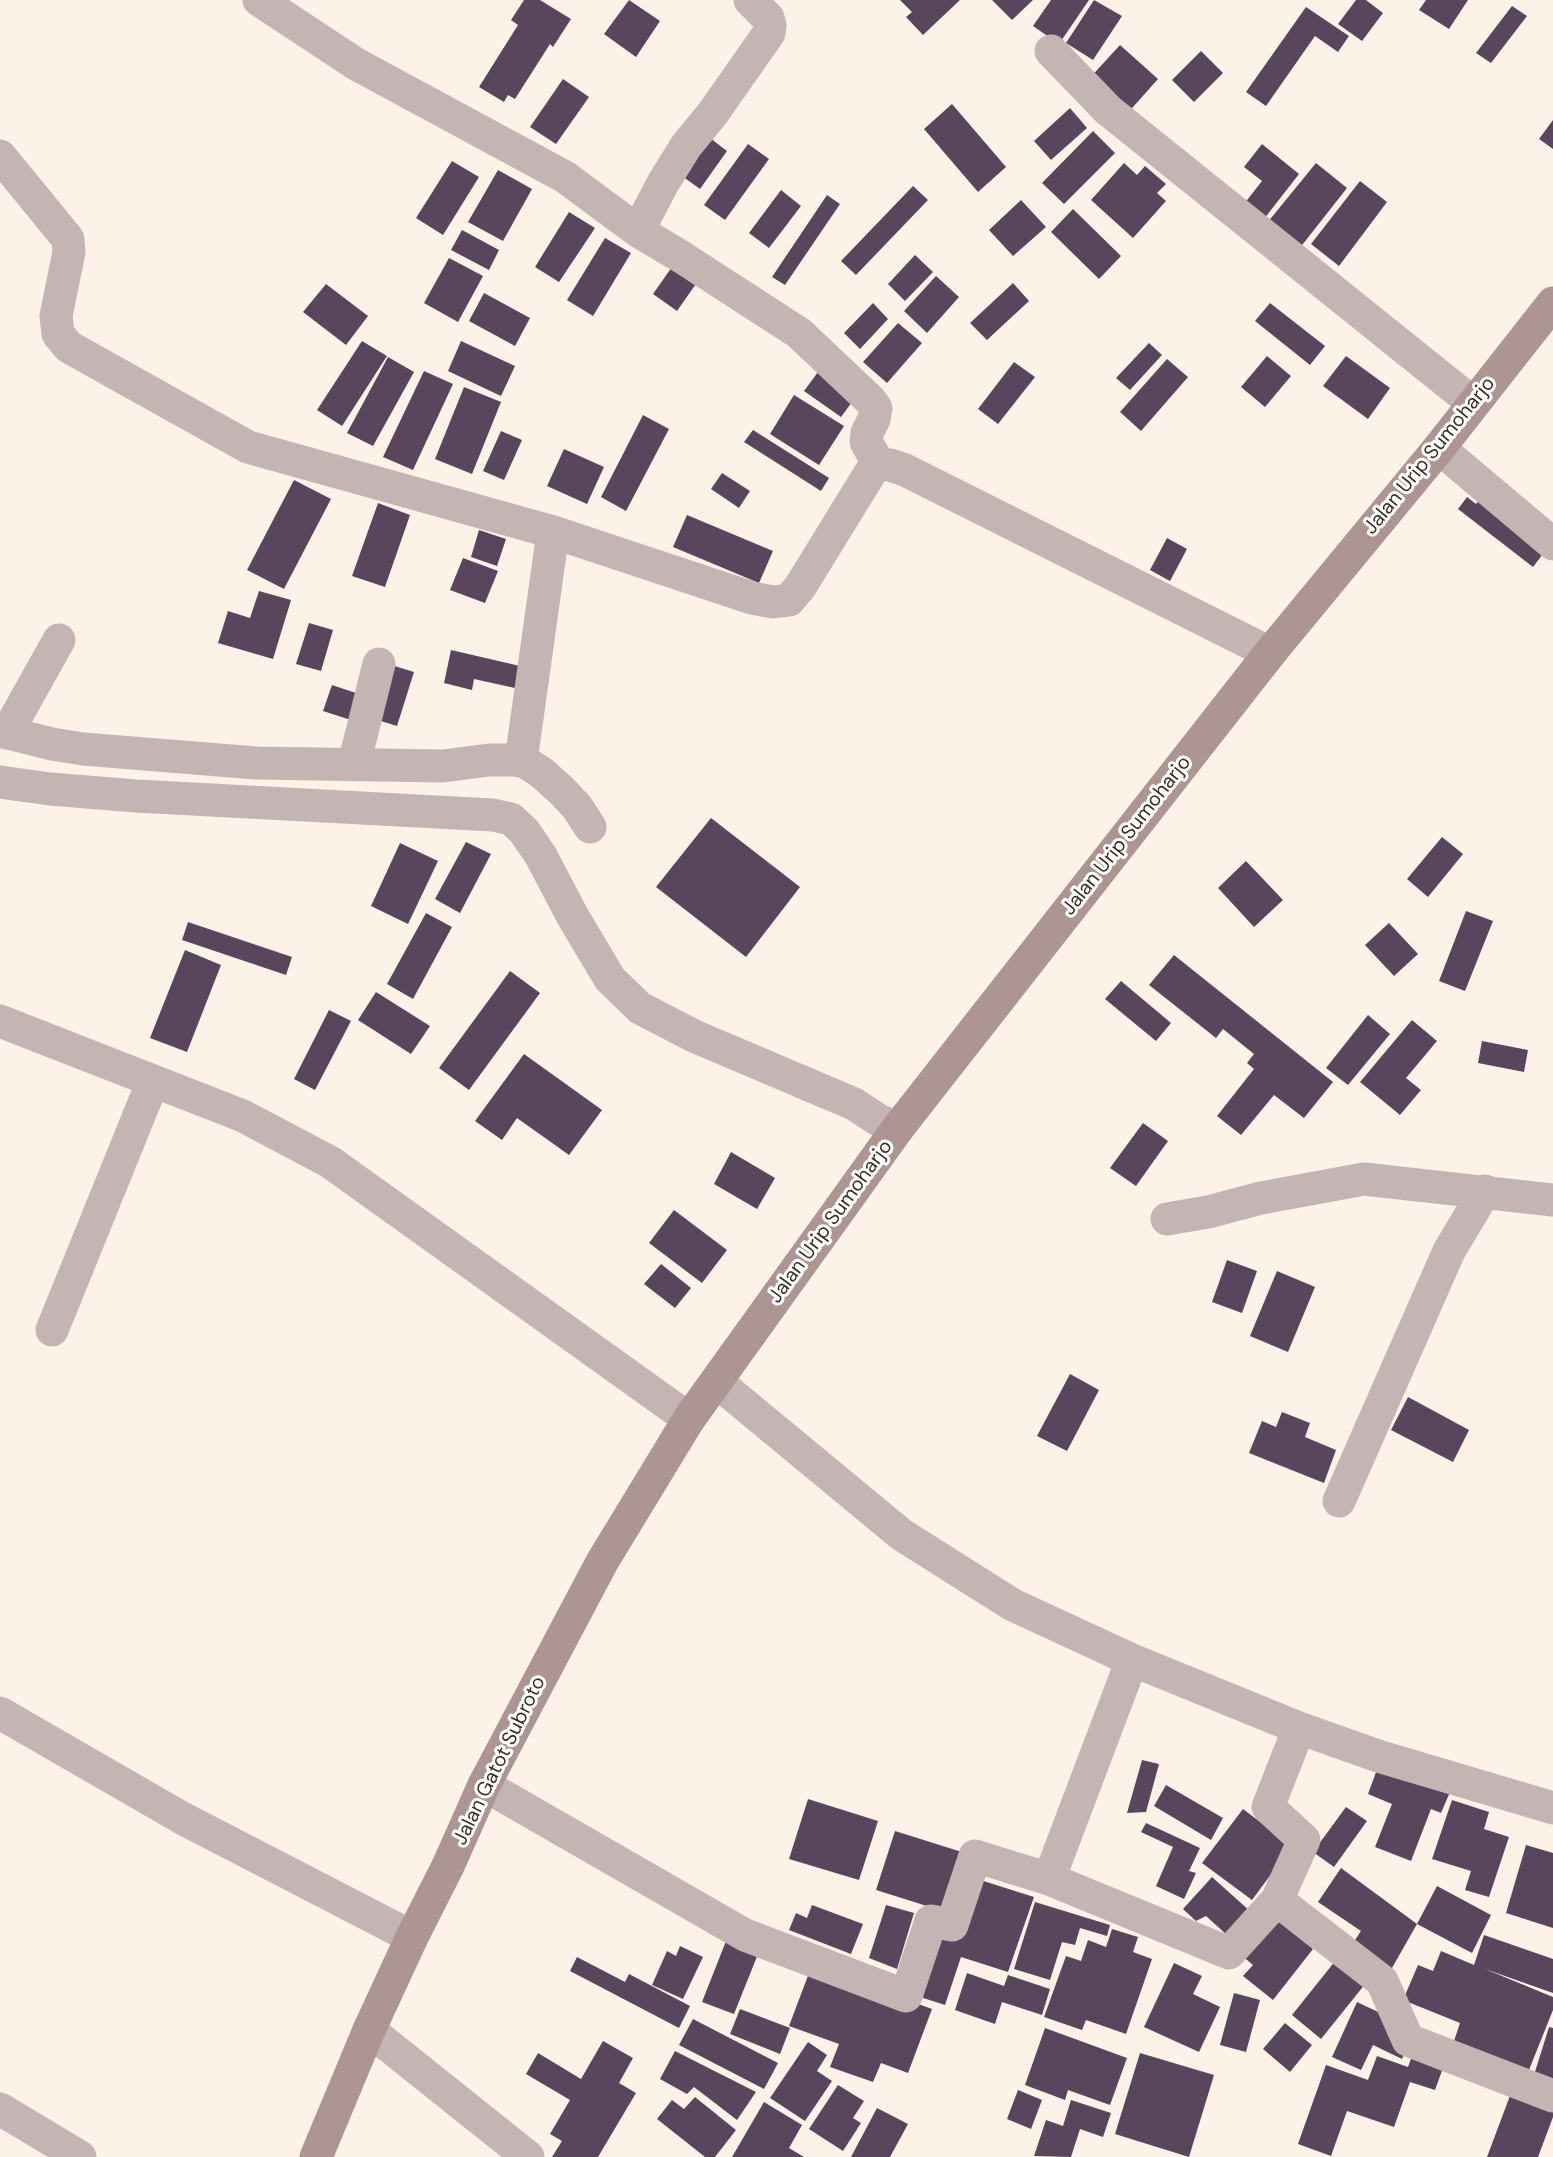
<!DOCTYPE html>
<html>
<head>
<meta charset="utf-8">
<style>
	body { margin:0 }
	canvas { display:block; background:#fcf2e8 }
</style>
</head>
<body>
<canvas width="1553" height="2157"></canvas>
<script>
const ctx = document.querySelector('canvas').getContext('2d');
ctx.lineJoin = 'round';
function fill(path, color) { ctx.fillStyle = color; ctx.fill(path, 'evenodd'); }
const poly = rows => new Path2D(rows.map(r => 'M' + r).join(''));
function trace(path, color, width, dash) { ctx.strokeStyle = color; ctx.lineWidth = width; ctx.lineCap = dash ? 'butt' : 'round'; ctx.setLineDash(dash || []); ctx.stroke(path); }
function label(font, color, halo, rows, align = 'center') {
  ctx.font = font + ' "DM Sans",sans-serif'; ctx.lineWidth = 6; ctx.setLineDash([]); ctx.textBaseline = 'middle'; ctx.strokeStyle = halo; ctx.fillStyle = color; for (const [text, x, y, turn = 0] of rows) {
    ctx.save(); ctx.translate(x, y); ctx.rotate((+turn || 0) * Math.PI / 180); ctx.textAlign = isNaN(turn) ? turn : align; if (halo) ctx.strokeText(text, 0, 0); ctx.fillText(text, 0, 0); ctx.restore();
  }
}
const building = poly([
	[524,0,540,0,571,19,553,47,550,44,515,99,508,95,504,102,479,87,518,25,511,20],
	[629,0,660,21,636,57,604,34],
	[900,0,960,0,923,35,906,17,912,12],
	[992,0,1033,0,1012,20],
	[1051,0,1089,0,1059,44,1033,26],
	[1094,0,1122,16,1093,60,1066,43],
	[1356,0,1366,0,1383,13,1362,41,1338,24],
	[1426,0,1468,0,1449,29,1419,10],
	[1512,6,1527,16,1491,63,1476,53],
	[1306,7,1349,36,1338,52,1315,36,1266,106,1246,92],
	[1120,45,1158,79,1125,116,1087,81],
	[1201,51,1223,73,1194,102,1172,80],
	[563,79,589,97,556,144,530,127],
	[952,104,1006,167,978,192,924,129],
	[1070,108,1087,128,1051,160,1034,141],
	[1553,120,1553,149,1539,139],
	[1093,131,1115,153,1064,204,1042,183],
	[706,135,727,151,700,189,678,173],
	[748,144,769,159,725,220,704,205],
	[1262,144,1299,174,1264,219,1244,204,1262,181,1244,167],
	[452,161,479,177,443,235,416,218],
	[1124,163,1137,175,1145,166,1166,184,1157,193,1166,201,1133,238,1091,200],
	[1316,163,1347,188,1299,249,1267,223],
	[498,170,532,189,503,241,468,222],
	[1360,181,1387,202,1339,266,1311,244],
	[913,186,928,200,856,275,841,261],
	[781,190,801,206,769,248,749,233],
	[827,195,840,204,785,285,772,277],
	[1021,200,1046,227,1013,256,989,230],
	[1073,209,1121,256,1099,279,1051,232],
	[569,212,595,228,559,282,535,267],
	[462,230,499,250,489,270,451,250],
	[605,238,631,253,593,316,567,300],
	[915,255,933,272,905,301,888,284],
	[449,258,483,276,458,322,424,303],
	[674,264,698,281,677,311,653,294],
	[936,276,959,297,927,333,904,311],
	[1013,283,1029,301,987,340,970,323],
	[326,284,368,316,346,345,303,312],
	[484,293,530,318,515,346,469,321],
	[873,303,888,319,860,349,844,333],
	[1270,303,1325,346,1310,365,1255,321],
	[898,323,922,343,887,383,863,362],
	[362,341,387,356,342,426,317,410],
	[461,341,515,366,501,396,448,371],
	[1149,343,1162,355,1130,390,1116,378],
	[1267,356,1291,376,1265,407,1241,387],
	[1346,356,1390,388,1368,419,1323,386],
	[388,357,414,372,373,446,347,433],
	[1167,359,1188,377,1141,431,1120,412],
	[1014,362,1035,377,998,424,978,409],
	[821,368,858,394,841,417,804,391],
	[424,371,453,384,413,470,383,457],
	[464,387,501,402,472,474,435,459],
	[794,395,844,426,819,465,770,434],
	[643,415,669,429,626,511,601,497],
	[753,430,829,478,821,491,744,442],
	[501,431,522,440,504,480,483,471],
	[564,449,604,467,587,504,547,486],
	[722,473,750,491,739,508,711,489],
	[294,480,331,499,284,589,247,570],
	[1467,497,1476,504,1480,499,1546,550,1533,567,1458,509],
	[378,503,410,515,385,587,352,576],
	[687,515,773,551,759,583,673,547],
	[479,530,506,539,497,566,471,557],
	[1167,538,1187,549,1170,581,1150,570],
	[463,558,498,571,485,603,450,590],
	[259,591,291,600,273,659,218,643,228,611,250,618],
	[309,623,333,630,321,671,296,664],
	[451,650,520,666,515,688,474,679,472,690,444,683],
	[388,664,414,672,397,726,371,718],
	[332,685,362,695,354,721,323,711],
	[711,818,800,887,746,957,656,887],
	[1442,837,1463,854,1428,897,1407,879],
	[466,842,491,854,460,913,435,899],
	[400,843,438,861,408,924,371,906],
	[1246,861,1283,900,1254,927,1218,888],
	[1466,911,1493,921,1465,991,1439,981],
	[426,913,452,927,413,999,387,984],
	[188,922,292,957,286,975,182,940],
	[1389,923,1418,954,1394,976,1365,945],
	[185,950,221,965,187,1052,150,1038],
	[1174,955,1333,1082,1304,1118,1274,1095,1241,1135,1217,1116,1254,1069,1247,1063,1254,1054,1223,1029,1216,1038,1149,985],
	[510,971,540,993,469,1090,439,1068],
	[1121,981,1171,1023,1156,1041,1105,999],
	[376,992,430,1026,411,1054,358,1020],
	[329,1010,351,1021,315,1090,294,1079],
	[1368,1015,1390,1034,1348,1085,1326,1068],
	[1412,1020,1437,1041,1406,1078,1421,1090,1400,1115,1360,1082],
	[1482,1041,1528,1050,1524,1072,1478,1063],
	[524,1054,602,1110,569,1155,517,1118,502,1140,475,1121],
	[1143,1123,1168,1141,1136,1186,1110,1168],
	[731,1152,775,1178,757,1209,714,1184],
	[674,1210,727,1250,702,1283,649,1243],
	[1227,1260,1257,1271,1242,1313,1212,1302],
	[661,1264,691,1288,675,1308,644,1284],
	[1277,1271,1315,1287,1288,1352,1250,1336],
	[1070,1374,1099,1390,1067,1451,1037,1436],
	[1408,1397,1469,1430,1453,1462,1391,1430],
	[1282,1412,1310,1423,1305,1437,1336,1450,1324,1483,1249,1453,1262,1421,1276,1427],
	[1142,1760,1159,1764,1146,1812,1127,1813],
	[1379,1764,1450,1792,1441,1813,1431,1809,1411,1861,1375,1847,1392,1804,1368,1794],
	[1166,1785,1223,1818,1211,1840,1154,1806],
	[808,1799,878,1821,859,1880,789,1859],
	[1452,1800,1489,1812,1484,1829,1509,1837,1489,1897,1465,1890,1471,1871,1432,1859],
	[1346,1807,1367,1821,1334,1867,1313,1852],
	[1243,1809,1292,1846,1252,1900,1202,1863],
	[1146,1823,1200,1848,1189,1871,1196,1873,1184,1899,1156,1886,1173,1847,1141,1832],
	[895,1831,965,1853,946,1912,876,1890],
	[1526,1845,1553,1853,1553,1928,1506,1913],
	[1341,1868,1417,1924,1437,1886,1491,1915,1472,1953,1417,1924,1388,1975,1349,1949,1361,1931,1318,1902],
	[1212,1877,1251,1912,1228,1936,1206,1916,1196,1921,1183,1909],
	[977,1879,1034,1897,1008,1972,961,1957,945,2005,914,1995,936,1928],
	[1035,1902,1110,1925,1107,1936,1080,1928,1075,1945,1062,1942,1050,1980,1014,1969],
	[812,1905,863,1924,851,1954,789,1930,796,1913,807,1918],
	[886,1905,914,1913,897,1969,869,1958],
	[1270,1915,1313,1949,1273,2000,1243,1976,1253,1965,1240,1954],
	[1112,1929,1138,1937,1133,1952,1152,1959,1126,2034,1086,2020,1082,2030,1044,2017,1066,1956,1081,1961,1088,1940,1106,1947],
	[1484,1935,1553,1959,1553,1993,1485,1969,1553,1997,1553,2010,1527,2075,1451,2050,1460,2023,1403,2000,1418,1965,1433,1971,1441,1951,1474,1965],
	[728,1936,760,1949,734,2014,702,2002],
	[680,1946,703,1957,683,1999,652,1985,667,1951,676,1956],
	[577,1957,625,1982,629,1974,690,2006,679,2028,570,1971],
	[1336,1960,1366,1983,1321,2039,1292,2015],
	[1174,1963,1202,1976,1193,1994,1220,2007,1199,2052,1144,2027],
	[812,1965,932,2009,908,2073,881,2063,873,2082,830,2067,839,2044,789,2026],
	[967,1973,1004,1986,1008,1975,1050,1989,1042,2015,1002,2002,995,2024,955,2010],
	[1234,1993,1260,2000,1246,2052,1220,2045],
	[1357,2002,1393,2019,1387,2034,1409,2044,1402,2059,1373,2045,1361,2070,1332,2057],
	[740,2009,790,2028,780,2054,730,2034],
	[693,2019,778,2063,764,2089,679,2045],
	[1285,2023,1312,2045,1290,2072,1263,2049],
	[1549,2027,1553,2028,1553,2081,1534,2075],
	[1045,2028,1127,2058,1110,2105,1068,2090,1065,2100,1025,2085],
	[603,2041,633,2058,619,2083,636,2093,598,2157,552,2157,562,2141,550,2134,570,2100,526,2074,538,2053,581,2079],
	[808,2042,827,2055,817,2071,832,2081,805,2121,770,2098],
	[1416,2045,1447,2057,1435,2090,1410,2082,1394,2127,1347,2111,1331,2156,1298,2144,1326,2065,1368,2080,1377,2056,1408,2067],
	[675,2051,756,2092,737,2120,694,2087,687,2094,660,2079],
	[1140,2053,1214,2075,1189,2157,1115,2134],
	[838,2085,864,2101,853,2118,861,2123,843,2151,809,2129],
	[1018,2090,1042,2100,1031,2129,1007,2119],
	[1511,2093,1553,2109,1553,2117,1538,2157,1487,2157],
	[695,2097,736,2130,715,2157,705,2157,657,2119,672,2100,684,2109],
	[1071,2100,1111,2113,1103,2137,1080,2129,1071,2157,1034,2156,1046,2120,1063,2126],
	[764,2102,802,2125,789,2148,804,2157,732,2157],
	[877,2108,908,2124,890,2157,851,2157]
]);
const minor = poly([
	[259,0,356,64,565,177,638,231,680,256,799,333,871,401,876,408,874,419,867,433,866,442,879,464],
	[1051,51,1108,110,1473,403],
	[0,156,68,239,69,252,56,316,58,334,69,347,248,447,553,532,752,598,773,602,789,600,800,587,872,470,879,464,890,465,905,470,1270,653],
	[638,231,663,183,686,146,713,113,769,33,770,25,768,18,750,0],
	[1439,448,1553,544],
	[0,731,52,744,83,749,256,763,443,766,489,760,515,760,525,762,542,773,562,791,577,807,590,827],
	[7,733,59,640],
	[521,761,553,532],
	[354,764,379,664],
	[0,782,50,789,136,796,493,815,511,819,524,831,541,856,573,917,610,979,640,1008,694,1036,854,1104,880,1121,898,1128],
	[0,1021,243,1116,330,1162,689,1419],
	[1167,1219,1208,1212,1261,1198,1364,1179,1553,1200],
	[52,1330,153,1081],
	[717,1382,902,1535,1013,1605,1132,1660,1299,1728,1378,1756,1553,1808],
	[1339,1501,1449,1251,1485,1191],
	[0,1713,182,1818,412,1937],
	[484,1785,745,1935,906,1996,931,1921,952,1925,975,1856,1049,1879,1229,1953,1277,1900,1304,1840,1268,1807,1299,1728],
	[1049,1879,1132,1660],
	[1277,1900,1382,1981,1408,2040,1553,2096],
	[369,2030,528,2157],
	[0,2109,80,2157]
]);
const secondary = poly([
	[316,2157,369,2030,412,1937,448,1866,484,1785,602,1562,689,1419,898,1128,1270,653,1439,448,1553,303]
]);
const streetNames = [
	["Jalan Urip Sumoharjo",1430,456,-51],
	["Jalan Urip Sumoharjo",1127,836,-52],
	["Jalan Urip Sumoharjo",831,1222,-54],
	["Jalan Gatot Subroto",500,1761,-64]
];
fill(building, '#5a465c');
trace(minor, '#c4b4b3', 33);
trace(secondary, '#ad9593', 33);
label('20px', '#393026', '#fff', streetNames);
</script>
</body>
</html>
